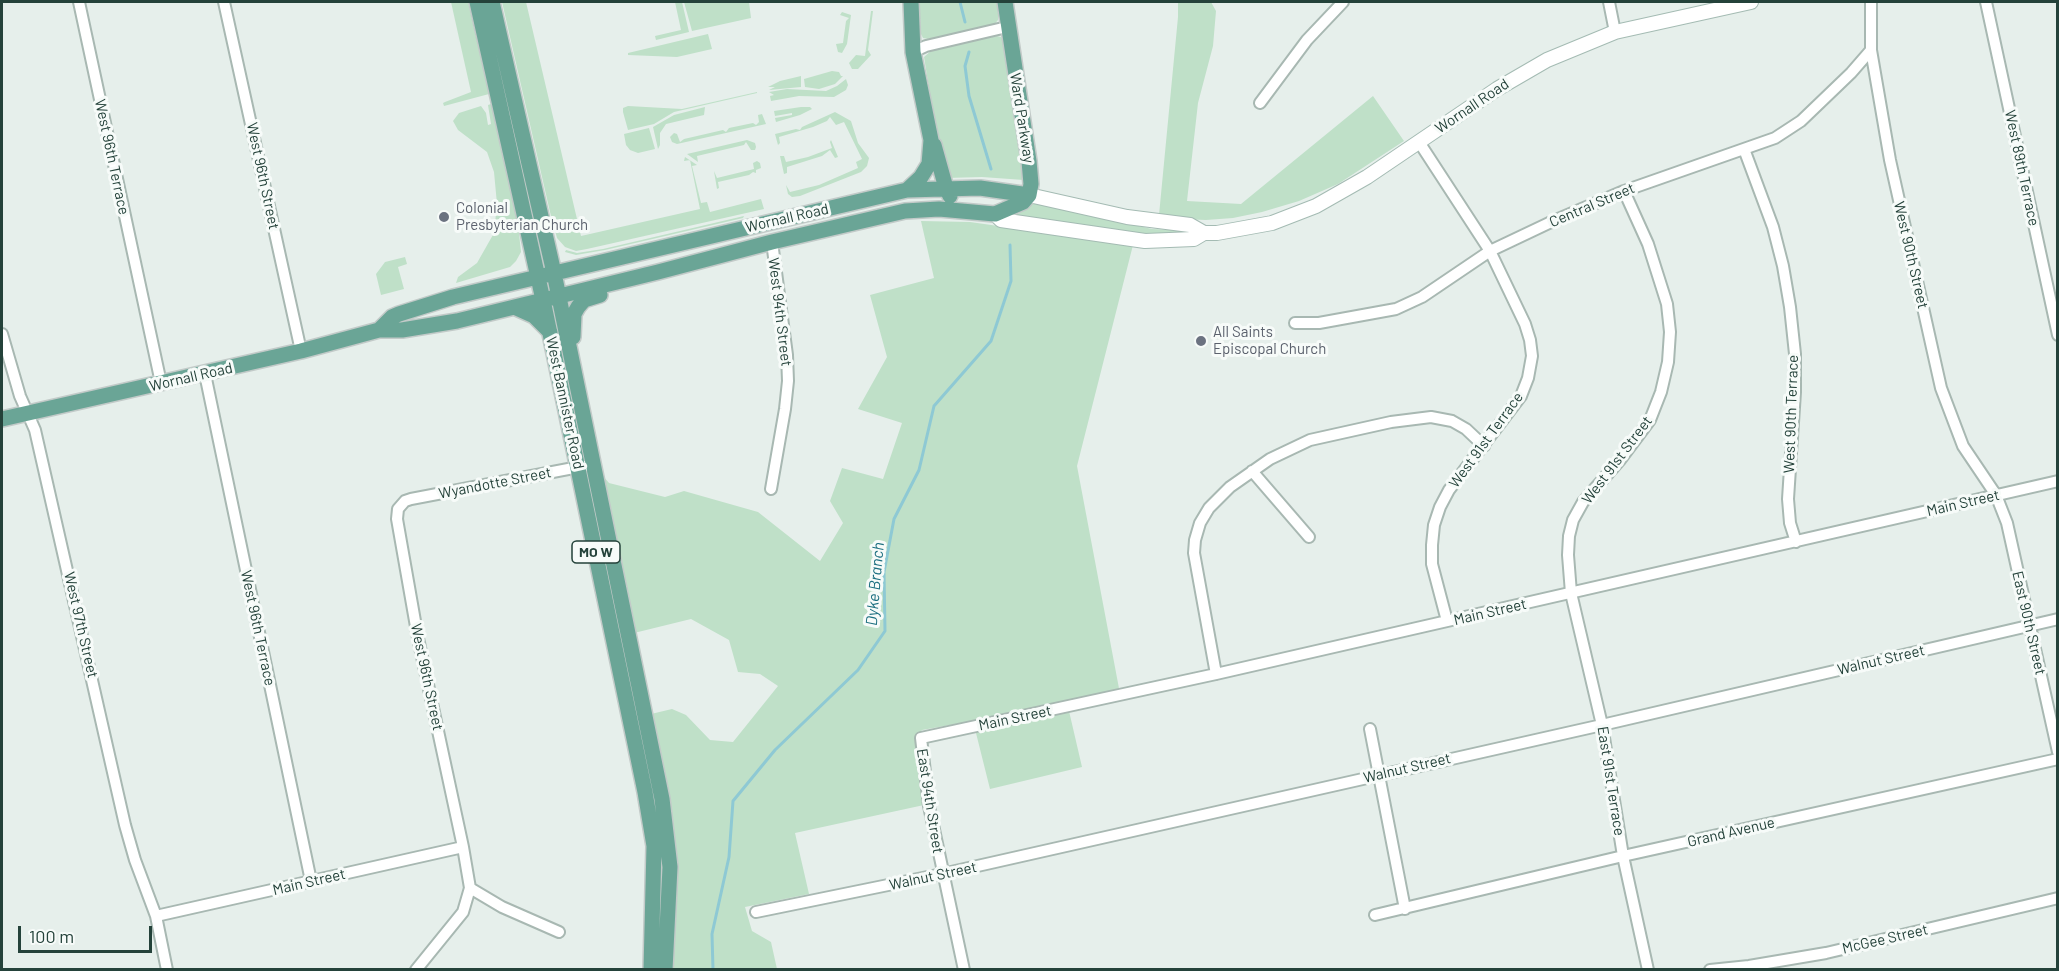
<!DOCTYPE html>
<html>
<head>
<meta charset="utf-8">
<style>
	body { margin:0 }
	#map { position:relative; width:2059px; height:971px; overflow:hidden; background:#e6efeb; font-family:Barlow,sans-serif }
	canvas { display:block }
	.frame { position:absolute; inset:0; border:3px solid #24423a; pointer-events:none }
	.scale { position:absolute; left:18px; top:926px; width:134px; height:27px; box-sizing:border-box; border:3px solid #24423a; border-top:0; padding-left:8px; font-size:18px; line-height:21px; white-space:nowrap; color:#24423a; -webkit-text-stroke:4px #f7fbf9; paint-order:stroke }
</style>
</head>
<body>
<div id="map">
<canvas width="2059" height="971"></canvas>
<div class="frame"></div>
<div class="scale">100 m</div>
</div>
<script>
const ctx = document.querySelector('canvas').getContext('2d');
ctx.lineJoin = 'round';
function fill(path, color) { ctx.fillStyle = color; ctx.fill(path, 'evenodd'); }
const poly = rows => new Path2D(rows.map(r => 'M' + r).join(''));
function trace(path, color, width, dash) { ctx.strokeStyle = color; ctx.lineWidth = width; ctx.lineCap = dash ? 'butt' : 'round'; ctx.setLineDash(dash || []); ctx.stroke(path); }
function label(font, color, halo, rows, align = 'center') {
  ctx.font = font + ' Barlow,sans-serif'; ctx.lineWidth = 6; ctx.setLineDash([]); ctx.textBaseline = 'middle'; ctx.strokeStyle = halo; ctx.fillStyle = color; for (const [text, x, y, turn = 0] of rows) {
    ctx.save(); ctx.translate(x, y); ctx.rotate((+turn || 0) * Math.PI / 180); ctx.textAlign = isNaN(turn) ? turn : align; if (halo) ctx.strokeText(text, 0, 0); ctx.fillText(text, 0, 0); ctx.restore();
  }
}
const green = poly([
	[451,2,468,2,489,94,444,106,443,103,445,102,471,92],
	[502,2,526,2,581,236,700,209,690,160,684,161,685,157,697,165,692,166,701,203,707,202,710,212,761,199,764,209,587,249,576,251,565,247,557,238,550,212],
	[675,2,682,2,689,32,656,40,655,36,681,30],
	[684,2,749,2,751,18,692,31],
	[919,2,998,2,998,20,994,25,928,39,923,38,921,34],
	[1178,2,1211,2,1216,11,1213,46,1198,103,1187,201,1241,204,1373,96,1404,141,1338,184,1299,201,1262,212,1233,218,1206,220,1182,219,1159,215,1178,17],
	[871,11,873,11,868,50,871,55,858,69,852,69,849,63,856,55,865,56],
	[842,12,851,15,847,44,842,53,838,52,836,44,843,43,846,21,849,18,840,15],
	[708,34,712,49,677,57,628,55,628,53],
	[997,36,1001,37,1004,42,1025,172,1024,180,982,177,946,178,935,125,924,57,932,50],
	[832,71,839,72,841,76,843,76,835,84,819,89,805,87,804,79],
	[801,76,801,87,769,90,775,87,768,87,780,81],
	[846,79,848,85,846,90,834,97,799,96,771,101,770,96,774,95,769,92,787,89,826,91,837,86],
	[757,92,757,93,674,112,654,124,628,130,623,112,623,108,628,106,682,109],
	[491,104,518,224,521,252,516,261,510,267,456,283,458,277,477,263,494,233,497,204,494,172,487,152,458,130,453,121,459,113,481,106,486,113,488,125,491,124,488,105],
	[705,107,704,115,666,124,660,133,660,145,658,149,653,127,674,115],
	[801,107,810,107,812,109,800,115,776,122,775,118,792,115,792,113,775,116,774,111],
	[835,112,851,121,858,143,869,158,867,166,861,172,800,196,792,197,788,194,786,185,790,192,819,185,858,168,856,162,862,159,844,122,836,125,830,117,827,121,813,127,779,137,780,143,778,145,775,134,796,129,800,130,802,127],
	[762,114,766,124,677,144,672,142,670,137,674,133,677,134,680,142,684,139,723,130,726,132,729,128,753,123,756,125,759,122,758,115],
	[649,128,655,149,638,153,630,150,626,145,624,134],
	[747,140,755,143,756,147,755,150,751,150,746,142,744,145,697,156,698,162,687,154],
	[831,140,838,157,835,158,830,150,822,156,787,167,787,173,784,174,780,156,784,156,786,162,808,157,832,148,830,142],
	[757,161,760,163,761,168,756,170,756,173,753,172,749,175,718,182,719,188,717,189,714,171,717,178,754,169,753,163],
	[1033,202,1152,229,1195,231,1196,234,1158,235,1132,233,1014,216,1023,211],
	[744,216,743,218,605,250,576,255,565,252,566,250,577,253,603,249],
	[921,221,970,222,1133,245,1077,466,1121,699,1069,711,1082,767,990,789,973,721,922,730,916,737,924,805,795,833,809,894,745,907,752,931,771,942,777,969,671,969,651,714,672,709,686,715,710,740,733,742,778,686,760,674,738,672,729,640,691,619,634,633,603,476,609,483,665,497,684,491,758,512,820,561,843,523,830,501,842,468,883,479,902,423,858,409,887,357,870,295,934,278],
	[405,257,407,264,398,267,404,289,381,295,376,274,385,262]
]);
const stream = poly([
	[960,2,965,22],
	[969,52,965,66,969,96,991,169],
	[713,970,712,934,729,857,733,801,775,750,858,670,885,631,884,572,894,519,919,470,934,406,991,341,1011,281,1010,245]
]);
const street = poly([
	[79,2,161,383],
	[224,2,301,351],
	[1609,2,1615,32],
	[1871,2,1871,50,1890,160,1941,388,1963,446,1996,495,2007,523,2058,752],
	[1986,2,2058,335],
	[913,52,926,46,1007,27],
	[1260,103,1307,40,1343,2],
	[1419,142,1490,251,1525,324,1530,340,1532,356,1528,378,1521,396,1449,490,1440,507,1434,525,1432,545,1432,564,1447,621],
	[1744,149,1773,227,1783,266,1790,307,1795,354,1795,392,1788,499,1790,523,1796,542],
	[1624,191,1648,244,1667,304,1670,332,1668,362,1661,392,1650,420,1620,460,1583,502,1573,520,1569,536,1568,555,1571,593,1602,725,1623,856,1648,970],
	[1295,323,1319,323,1396,309,1422,297,1490,251,1549,223,1624,191,1775,138,1801,121,1851,73,1871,50],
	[2,334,20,396,35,430,125,825,135,860,156,916,167,970],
	[205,374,311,881],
	[1252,471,1309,537],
	[771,489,785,409,788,381,787,355,772,242],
	[1216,674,1194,553,1195,540,1200,523,1209,508,1230,487,1270,459,1310,440,1391,422,1431,417,1452,421,1466,429,1484,446],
	[1370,729,1405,909],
	[756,912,942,874,1602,725,2058,619],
	[1375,915,1623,856,2058,759],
	[156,916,463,847],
	[559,932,502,907,470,888,463,847,418,638,397,519,398,509,405,501,411,499,584,466],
	[416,970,463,912,470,888],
	[964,970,929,806,921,738,1216,674,2058,481],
	[1710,970,1749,966,1826,953,2058,898]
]);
const secondary = poly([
	[1029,195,1127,217,1190,225,1204,233],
	[995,214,1001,220,1145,241,1194,239,1204,233,1217,233,1272,223,1316,206,1367,177,1497,89,1547,60,1615,32,1751,2]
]);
const primary = poly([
	[477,2,543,300,645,792,654,846,651,970],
	[492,2,554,273,662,799,670,867,665,970],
	[934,145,946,188,950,196],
	[907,190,921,177,929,164,931,140,913,52,911,2],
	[514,307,534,316,550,332],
	[379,330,392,317,399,314,453,297,907,190,980,188,1029,195],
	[573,337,574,314,578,307,584,300,600,295],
	[2,419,301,351,379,330,402,330,457,321,658,272,772,242,905,211,939,209,995,214,1023,202,1029,195,1031,184,1029,161,1005,2]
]);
const markers = [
	[444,217,6,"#6b7280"],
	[1201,341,6,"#6b7280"]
];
const shields = [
	[596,552,48]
];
const shieldNames = [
	["MO W",596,552]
];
const streetNames = [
	["Wornall Road",1472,106,-34],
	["Ward Parkway",1022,118,81],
	["West 96th Terrace",112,157,78],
	["West 89th Terrace",2022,168,78],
	["West 96th Street",263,176,78],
	["Central Street",1592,205,-23],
	["Wornall Road",787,218,-13],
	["West 90th Street",1911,255,77],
	["West 94th Street",780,312,83],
	["Wornall Road",191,377,-13],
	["West Bannister Road",565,403,78],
	["West 90th Terrace",1791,414,-88],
	["West 91st Terrace",1486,440,-54],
	["West 91st Street",1617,460,-53],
	["Wyandotte Street",495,483,-11],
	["Main Street",1963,503,-13],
	["Main Street",1490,612,-13],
	["East 90th Street",2029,623,77],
	["West 97th Street",81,625,77],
	["West 96th Terrace",258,628,78],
	["Walnut Street",1881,660,-13],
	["West 96th Street",427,677,78],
	["Main Street",1015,718,-12],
	["Walnut Street",1407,768,-13],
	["East 91st Terrace",1611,781,81],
	["East 94th Street",930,801,81],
	["Grand Avenue",1731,832,-13],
	["Walnut Street",933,876,-12],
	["Main Street",309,882,-13],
	["McGee Street",1885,939,-13]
];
const worshipNames = [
	["Colonial",456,208],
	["Presbyterian Church",456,225],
	["All Saints",1213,332],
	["Episcopal Church",1213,349]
];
const waterNames = [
	["Dyke Branch",875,584,-85]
];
fill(green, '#bfe0c8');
trace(stream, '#8ec9d4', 3);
trace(street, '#a8b8b2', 14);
trace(secondary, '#a4bbb3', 16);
trace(primary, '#c2cac8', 18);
trace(street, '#fff', 10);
trace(secondary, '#fff', 14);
trace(primary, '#6aa596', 15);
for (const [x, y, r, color] of markers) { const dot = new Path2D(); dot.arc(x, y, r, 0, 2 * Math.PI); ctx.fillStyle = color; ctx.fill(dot); trace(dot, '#f7fbf9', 2); }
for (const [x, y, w] of shields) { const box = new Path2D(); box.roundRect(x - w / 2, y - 11, w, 22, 4.5); ctx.fillStyle = '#f7fbf9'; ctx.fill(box); trace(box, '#24423a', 1.5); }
label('bold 14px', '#24423a', null, shieldNames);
label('15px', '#24423a', '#f7fbf9', streetNames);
label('15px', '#5b616d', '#f7fbf9', worshipNames, 'left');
label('italic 16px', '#1c6f80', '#f7fbf9', waterNames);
</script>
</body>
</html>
